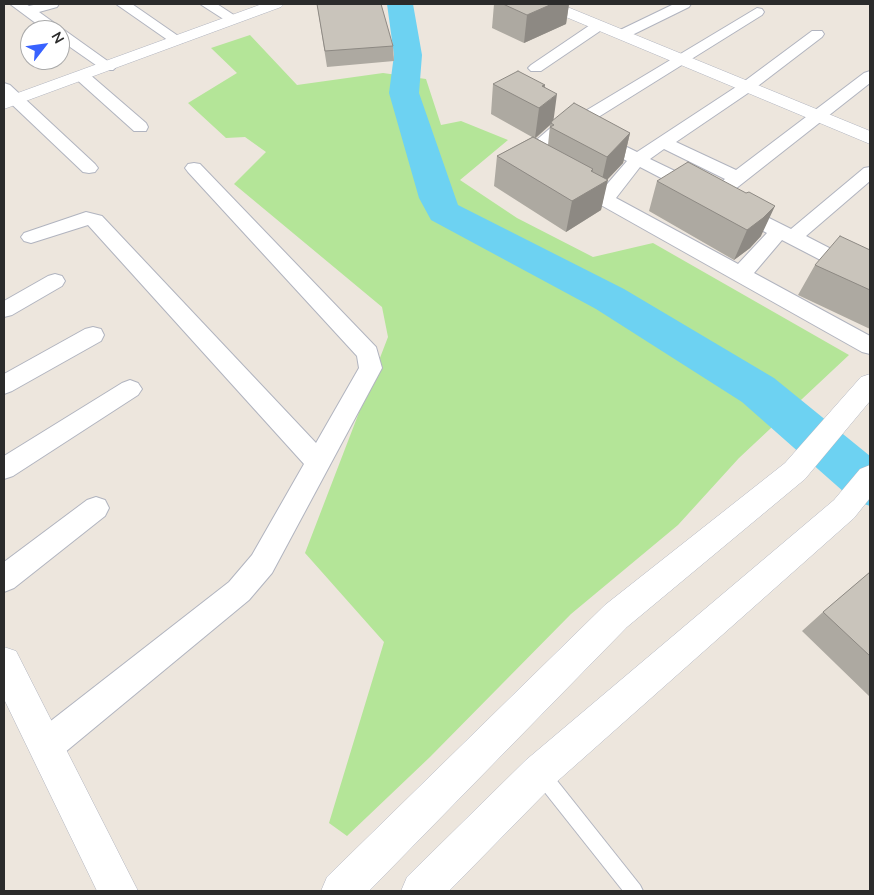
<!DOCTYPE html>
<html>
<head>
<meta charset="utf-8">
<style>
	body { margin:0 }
	#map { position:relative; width:874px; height:895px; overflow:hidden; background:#ede6dd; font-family:"Nunito Sans",sans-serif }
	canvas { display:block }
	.frame { position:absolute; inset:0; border:5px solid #2b2b2b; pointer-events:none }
	.north { position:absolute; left:20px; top:20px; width:50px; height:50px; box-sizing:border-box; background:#fff; border:1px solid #aaa; border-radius:50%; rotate:60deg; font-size:14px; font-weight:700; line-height:20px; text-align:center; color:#2b2b2b }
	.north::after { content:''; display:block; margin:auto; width:18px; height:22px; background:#3862ff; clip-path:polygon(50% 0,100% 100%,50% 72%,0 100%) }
</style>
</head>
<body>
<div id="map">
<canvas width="874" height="895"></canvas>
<div class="frame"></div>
<div class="north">N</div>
</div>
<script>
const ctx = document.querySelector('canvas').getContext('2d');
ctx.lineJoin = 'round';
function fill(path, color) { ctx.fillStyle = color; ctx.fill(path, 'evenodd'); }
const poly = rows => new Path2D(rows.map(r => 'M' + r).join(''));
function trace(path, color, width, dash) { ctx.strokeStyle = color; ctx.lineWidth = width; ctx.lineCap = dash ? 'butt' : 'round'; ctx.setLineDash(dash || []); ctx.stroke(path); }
const green = poly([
	[250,35,297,85,383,73,426,79,441,125,461,121,508,140,460,180,517,218,593,257,653,243,849,355,739,458,678,525,571,614,430,757,347,836,329,823,384,642,305,553,388,337,382,307,234,184,266,152,245,137,226,138,188,103,237,73,211,48]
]);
const river = poly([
	[387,4,413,4,422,55,419,93,458,205,624,289,774,378,870,456,870,506,853,500,742,402,596,309,431,220,419,198,389,93,394,55,387,4]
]);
const lane = poly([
	[541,766,547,768,640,885,643,891,623,891,535,780,533,774,535,768,541,766]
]);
const street = poly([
	[10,4,26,4,29,6,38,4,59,4,57,7,39,12,116,67,113,70,103,70,60,40,60,30,45,30,10,4],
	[116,4,132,4,184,40,182,43,172,43,116,4],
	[200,4,217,4,240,19,238,22,228,22,200,4],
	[674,4,691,4,689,7,628,37,618,37,616,34,618,31,674,4],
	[757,8,762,9,764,12,762,15,584,126,637,152,742,83,812,31,822,31,824,34,822,37,754,89,676,142,736,170,864,73,870,71,870,83,720,201,713,203,706,201,704,197,725,179,664,149,650,159,704,185,706,189,704,193,697,195,690,193,640,167,616,198,738,264,767,233,731,214,728,210,731,206,738,204,745,206,791,229,864,168,870,167,870,181,806,236,870,269,870,284,863,282,782,240,754,273,870,336,870,354,862,352,528,164,525,160,525,155,533,143,555,124,567,122,757,8],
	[570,131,627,161,602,190,543,158,546,150,566,132,570,131],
	[598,22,603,23,605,26,603,29,541,71,531,71,528,68,531,65,593,23,598,22],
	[82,71,88,73,146,123,148,127,146,131,134,131,76,79,74,76,76,73,82,71],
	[4,83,10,85,95,164,98,168,95,172,89,173,83,172,4,97,4,83],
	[194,163,200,164,376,347,382,368,272,573,249,600,58,758,46,762,34,758,30,746,34,734,229,582,252,555,304,464,88,225,31,243,24,241,21,237,24,233,86,212,102,216,316,443,359,368,357,356,188,172,185,168,188,164,194,163],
	[55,274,62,276,65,281,62,286,12,315,4,317,4,301,48,276,55,274],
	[93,327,101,329,104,335,101,341,12,391,4,394,4,374,85,329,93,327],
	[130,380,138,383,142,389,138,395,13,476,4,479,4,456,122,383,130,380],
	[96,497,105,500,109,508,105,516,14,588,4,592,4,562,87,500,96,497]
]);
const secondary = poly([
	[262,4,284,4,281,7,4,109,4,98,262,4],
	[540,4,560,4,870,131,870,144,542,7,540,4],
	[870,374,870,401,805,479,627,627,369,891,321,891,327,877,605,605,785,463,861,377,870,374],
	[870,465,870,498,854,518,552,786,449,891,401,891,407,877,526,760,834,500,860,469,870,465],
	[4,647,16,651,138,891,97,891,4,699,4,647]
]);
const wall = poly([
	[317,4,393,46,394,61,327,67],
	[494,4,569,4,566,24,524,43,492,28],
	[493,84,545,87,553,120,630,133,623,163,607,180,601,210,566,232,494,186,497,156,532,137,491,114],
	[550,125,548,145,536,138],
	[657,181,761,236,750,248,734,260,649,211],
	[870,250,870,329,798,295,815,265],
	[870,572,870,697,802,631,823,612]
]);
const shadedWall = poly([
	[552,4,569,4,566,24,524,43,527,15],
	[545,85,542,106,557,94,553,124,551,123,550,125,535,138,542,86],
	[630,133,623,163,606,181,608,180,601,210,566,232,572,201,593,169,589,191,601,184,607,157],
	[775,206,761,236,750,248,734,260,747,230]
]);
const building = poly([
	[317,4,381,4,393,46,325,51,317,4],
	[503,4,552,4,527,15,503,4],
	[518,71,545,85,542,86,557,94,539,108,493,84,518,71],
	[574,103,630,133,607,157,550,127,554,125,551,123,552,121,574,103],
	[533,137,593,169,591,171,608,180,572,201,497,156,533,137],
	[688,162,746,193,749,192,775,206,763,218,747,230,657,181,688,162],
	[840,236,870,250,870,290,815,265,840,236],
	[870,572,870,656,823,612,870,572]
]);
fill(green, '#b4e598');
fill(river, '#6dd2f2');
trace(lane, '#b1b4bf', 2);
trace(street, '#b1b4bf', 2);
trace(secondary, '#b1b4bf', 1);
fill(lane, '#fff');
fill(street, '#fff');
fill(secondary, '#fff');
fill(wall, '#ada9a1');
fill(shadedWall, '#8d8983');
fill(building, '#c9c4bb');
trace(building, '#8d8983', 1);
</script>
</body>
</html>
